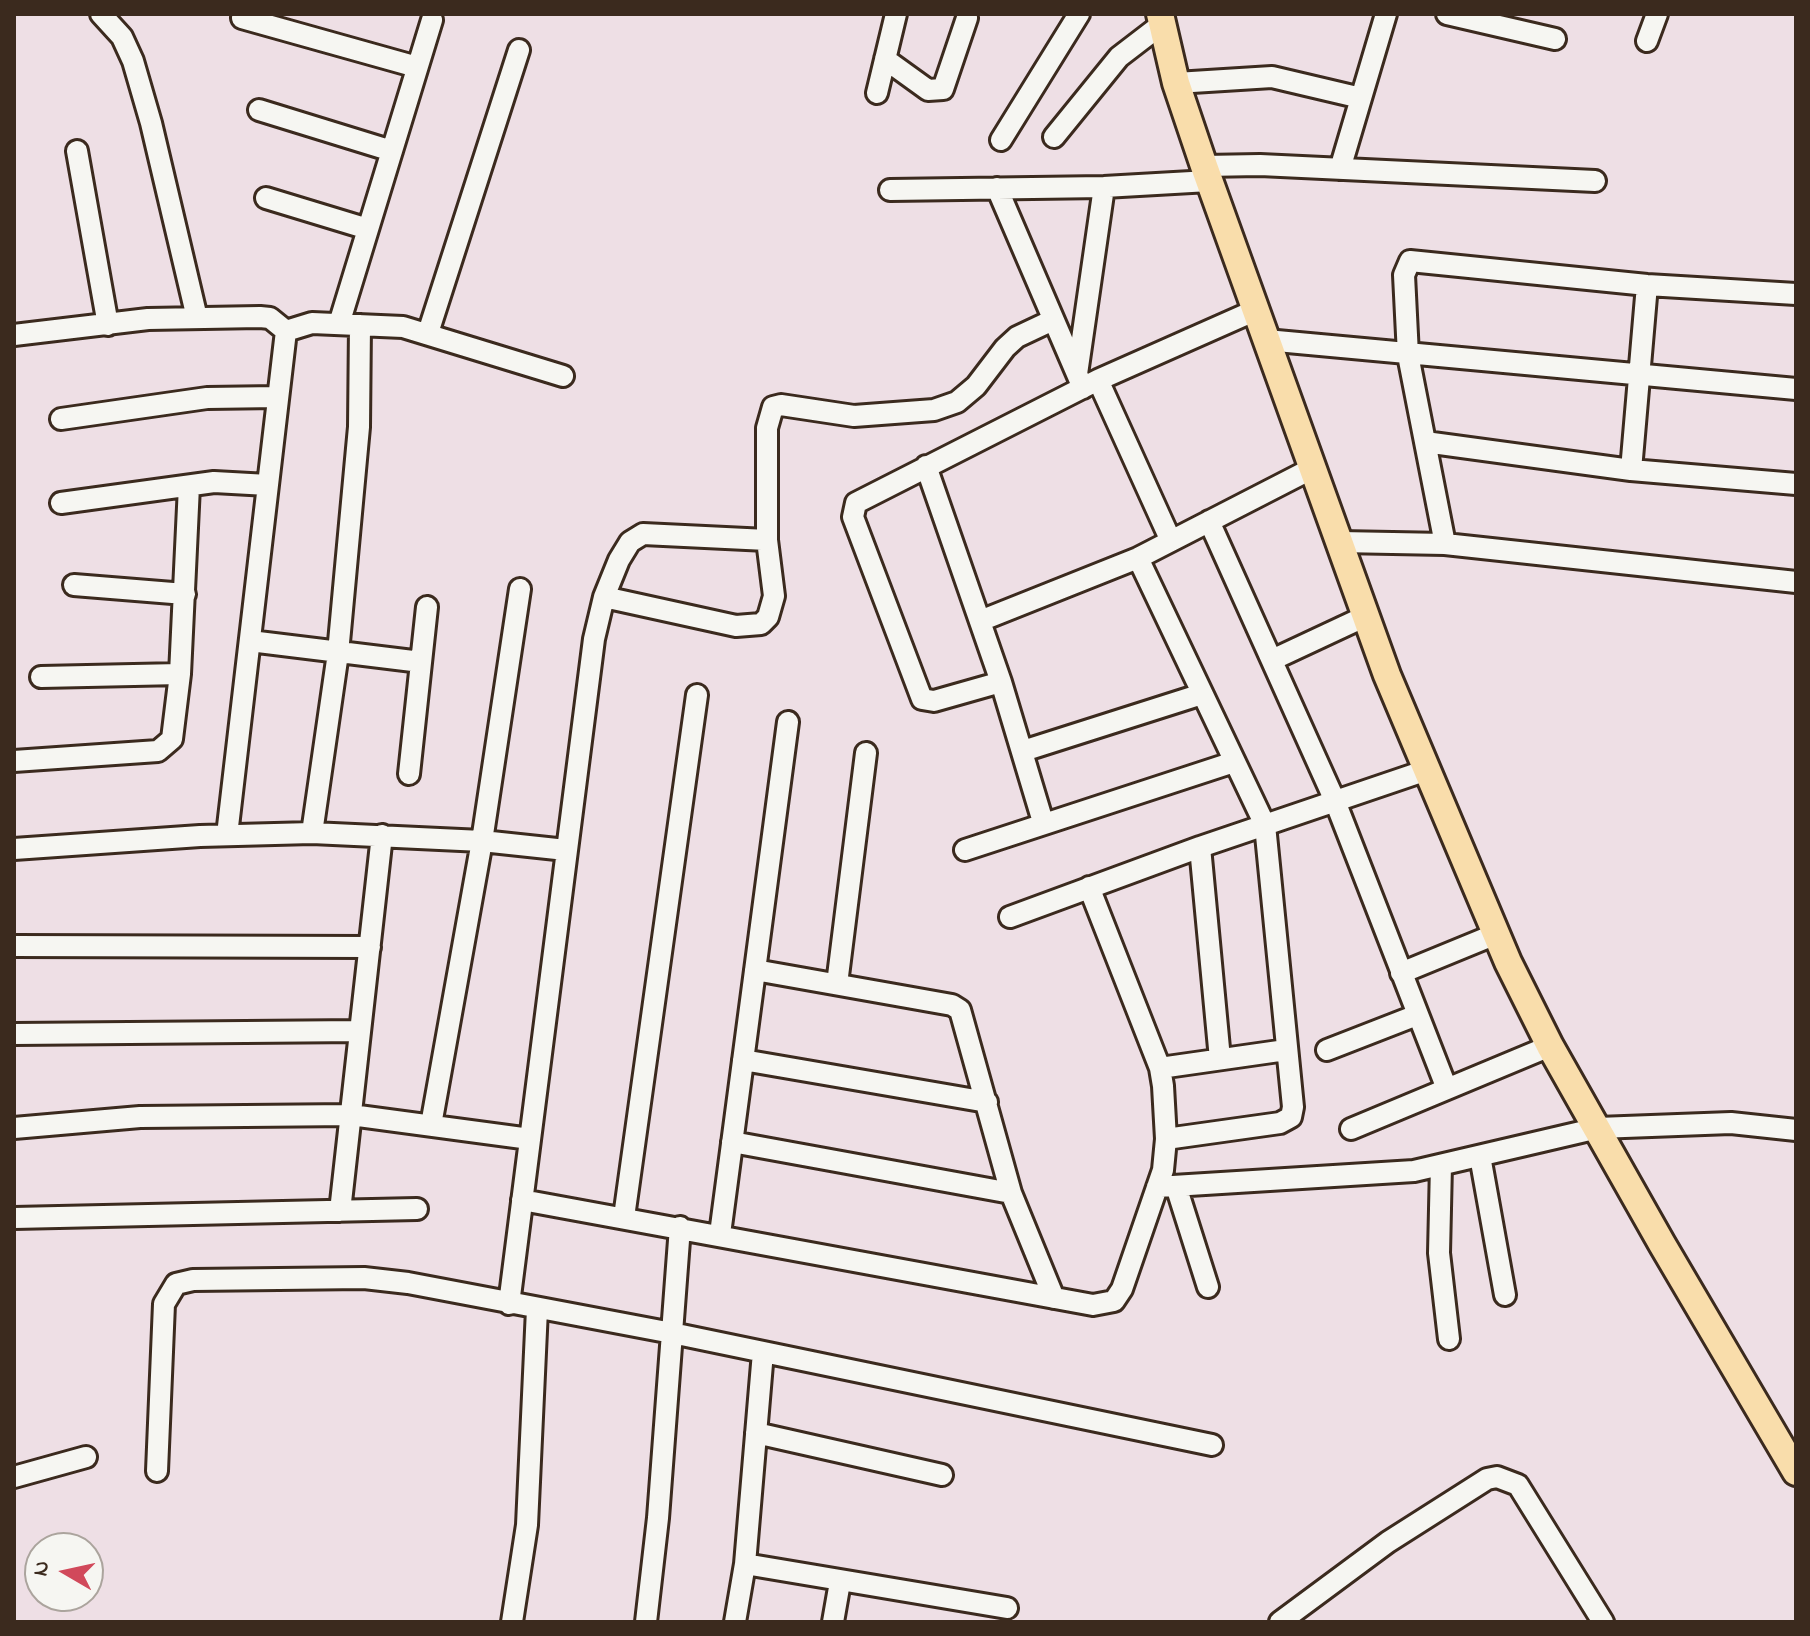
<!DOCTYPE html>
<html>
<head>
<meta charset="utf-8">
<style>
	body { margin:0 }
	#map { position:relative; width:1810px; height:1636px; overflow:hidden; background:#eedfe5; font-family:"Indie Flower",sans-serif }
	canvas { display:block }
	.frame { position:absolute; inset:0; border:16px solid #3b2a1e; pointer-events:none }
	.north { position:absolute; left:24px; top:1532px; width:80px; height:80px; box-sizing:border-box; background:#f6f6f2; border:2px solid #aba49d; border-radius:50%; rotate:279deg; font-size:22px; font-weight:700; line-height:32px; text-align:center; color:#3b2a1e }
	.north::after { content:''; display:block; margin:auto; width:28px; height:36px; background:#d1495b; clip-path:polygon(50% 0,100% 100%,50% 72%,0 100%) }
</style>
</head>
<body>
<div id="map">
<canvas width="1810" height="1636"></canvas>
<div class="frame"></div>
<div class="north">N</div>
</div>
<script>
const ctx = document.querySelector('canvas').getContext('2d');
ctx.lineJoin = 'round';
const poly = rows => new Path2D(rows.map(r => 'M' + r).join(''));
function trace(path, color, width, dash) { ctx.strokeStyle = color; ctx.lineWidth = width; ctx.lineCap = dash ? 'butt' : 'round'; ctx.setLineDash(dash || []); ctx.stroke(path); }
const minor = poly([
	[101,14,122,37,133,61,151,123,197,318],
	[1447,14,1555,39],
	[242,18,417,67],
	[1647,41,1657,14],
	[885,59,928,90,943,89,967,18],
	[1176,83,1272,77,1361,98],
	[877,93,896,14],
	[259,110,392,151],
	[1054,137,1119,57,1162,24],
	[1001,140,1079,14],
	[77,151,108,325],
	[1204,166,1260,165,1595,181],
	[1340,169,1386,14],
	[997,188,1083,388],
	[890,190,1104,187,1209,181],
	[266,198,368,229],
	[339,324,432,20],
	[428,333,519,50],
	[14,335,148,319,260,317,270,318,286,331],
	[1266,340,1796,389],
	[1077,374,1104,187],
	[1098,380,1171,541],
	[61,419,207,398,277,397],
	[1425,442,1631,470,1796,484],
	[926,466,1001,682,1043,822],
	[1631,470,1647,285],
	[61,503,214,482,268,485],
	[1209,521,1335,801,1447,1089],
	[1340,542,1445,544,1796,582],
	[1445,544,1408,355,1404,275,1410,261,1647,285,1796,294],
	[1138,558,1265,825,1293,1107,1291,1117,1280,1123,1166,1139],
	[74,585,185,594],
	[604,597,736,626,761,624,768,617,774,596,767,540,767,428,773,407,781,405,854,416,934,410,957,402,976,386,1005,348,1017,337,1053,320],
	[980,621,1138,558,1313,468],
	[250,641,421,662],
	[1272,660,1366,616],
	[41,677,180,674],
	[1001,682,934,701,922,699,853,517,856,503,1098,380,1256,310],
	[1023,751,1202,694],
	[14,761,158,751,172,739,180,674,189,486],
	[409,774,427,607],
	[312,833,338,653,359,427,360,325],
	[227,835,286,331,312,323,403,327,563,376],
	[1200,847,1220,1059],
	[14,849,200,836,312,833,482,841,566,850],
	[965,850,1234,762],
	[1010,917,1200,847,1427,770],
	[14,946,370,947],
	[755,970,952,1005,960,1010,1011,1193,1054,1298],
	[1401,973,1496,934],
	[837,984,866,753],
	[14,1034,360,1031],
	[1327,1050,1417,1015],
	[743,1060,987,1102],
	[1160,1068,1286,1050],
	[431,1125,482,841,520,589],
	[14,1128,140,1117,351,1115,530,1139],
	[1351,1129,1550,1046],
	[732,1142,1011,1193],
	[1480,1156,1505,1295],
	[1441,1165,1439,1253,1449,1339],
	[1176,1186,1208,1287],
	[1157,1187,1414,1171,1598,1128,1731,1123,1796,1130],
	[522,1200,1093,1305,1114,1301,1122,1289,1163,1170,1166,1139,1163,1086,1160,1068,1089,887],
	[340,1211,382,835],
	[624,1217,697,695],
	[14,1218,417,1209],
	[720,1234,788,722],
	[509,1304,594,639,604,597,619,560,630,542,643,534,767,540],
	[756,1433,942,1475],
	[157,1471,164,1304,176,1284,193,1280,364,1278,408,1283,672,1333,1212,1445],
	[14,1477,86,1457],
	[745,1564,1007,1608],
	[512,1622,527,1525,537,1309],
	[646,1622,658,1518,680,1227],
	[735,1622,745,1564,763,1352],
	[833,1622,840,1582],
	[1280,1622,1388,1542,1487,1479,1497,1477,1518,1485,1603,1622]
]);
const major = poly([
	[1160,14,1176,83,1204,166,1387,675,1508,962,1550,1046,1662,1244,1796,1472]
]);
trace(minor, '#3b2a1e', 26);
trace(major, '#3b2a1e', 32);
trace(minor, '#f6f6f2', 20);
trace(major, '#f9ddab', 26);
</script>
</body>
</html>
